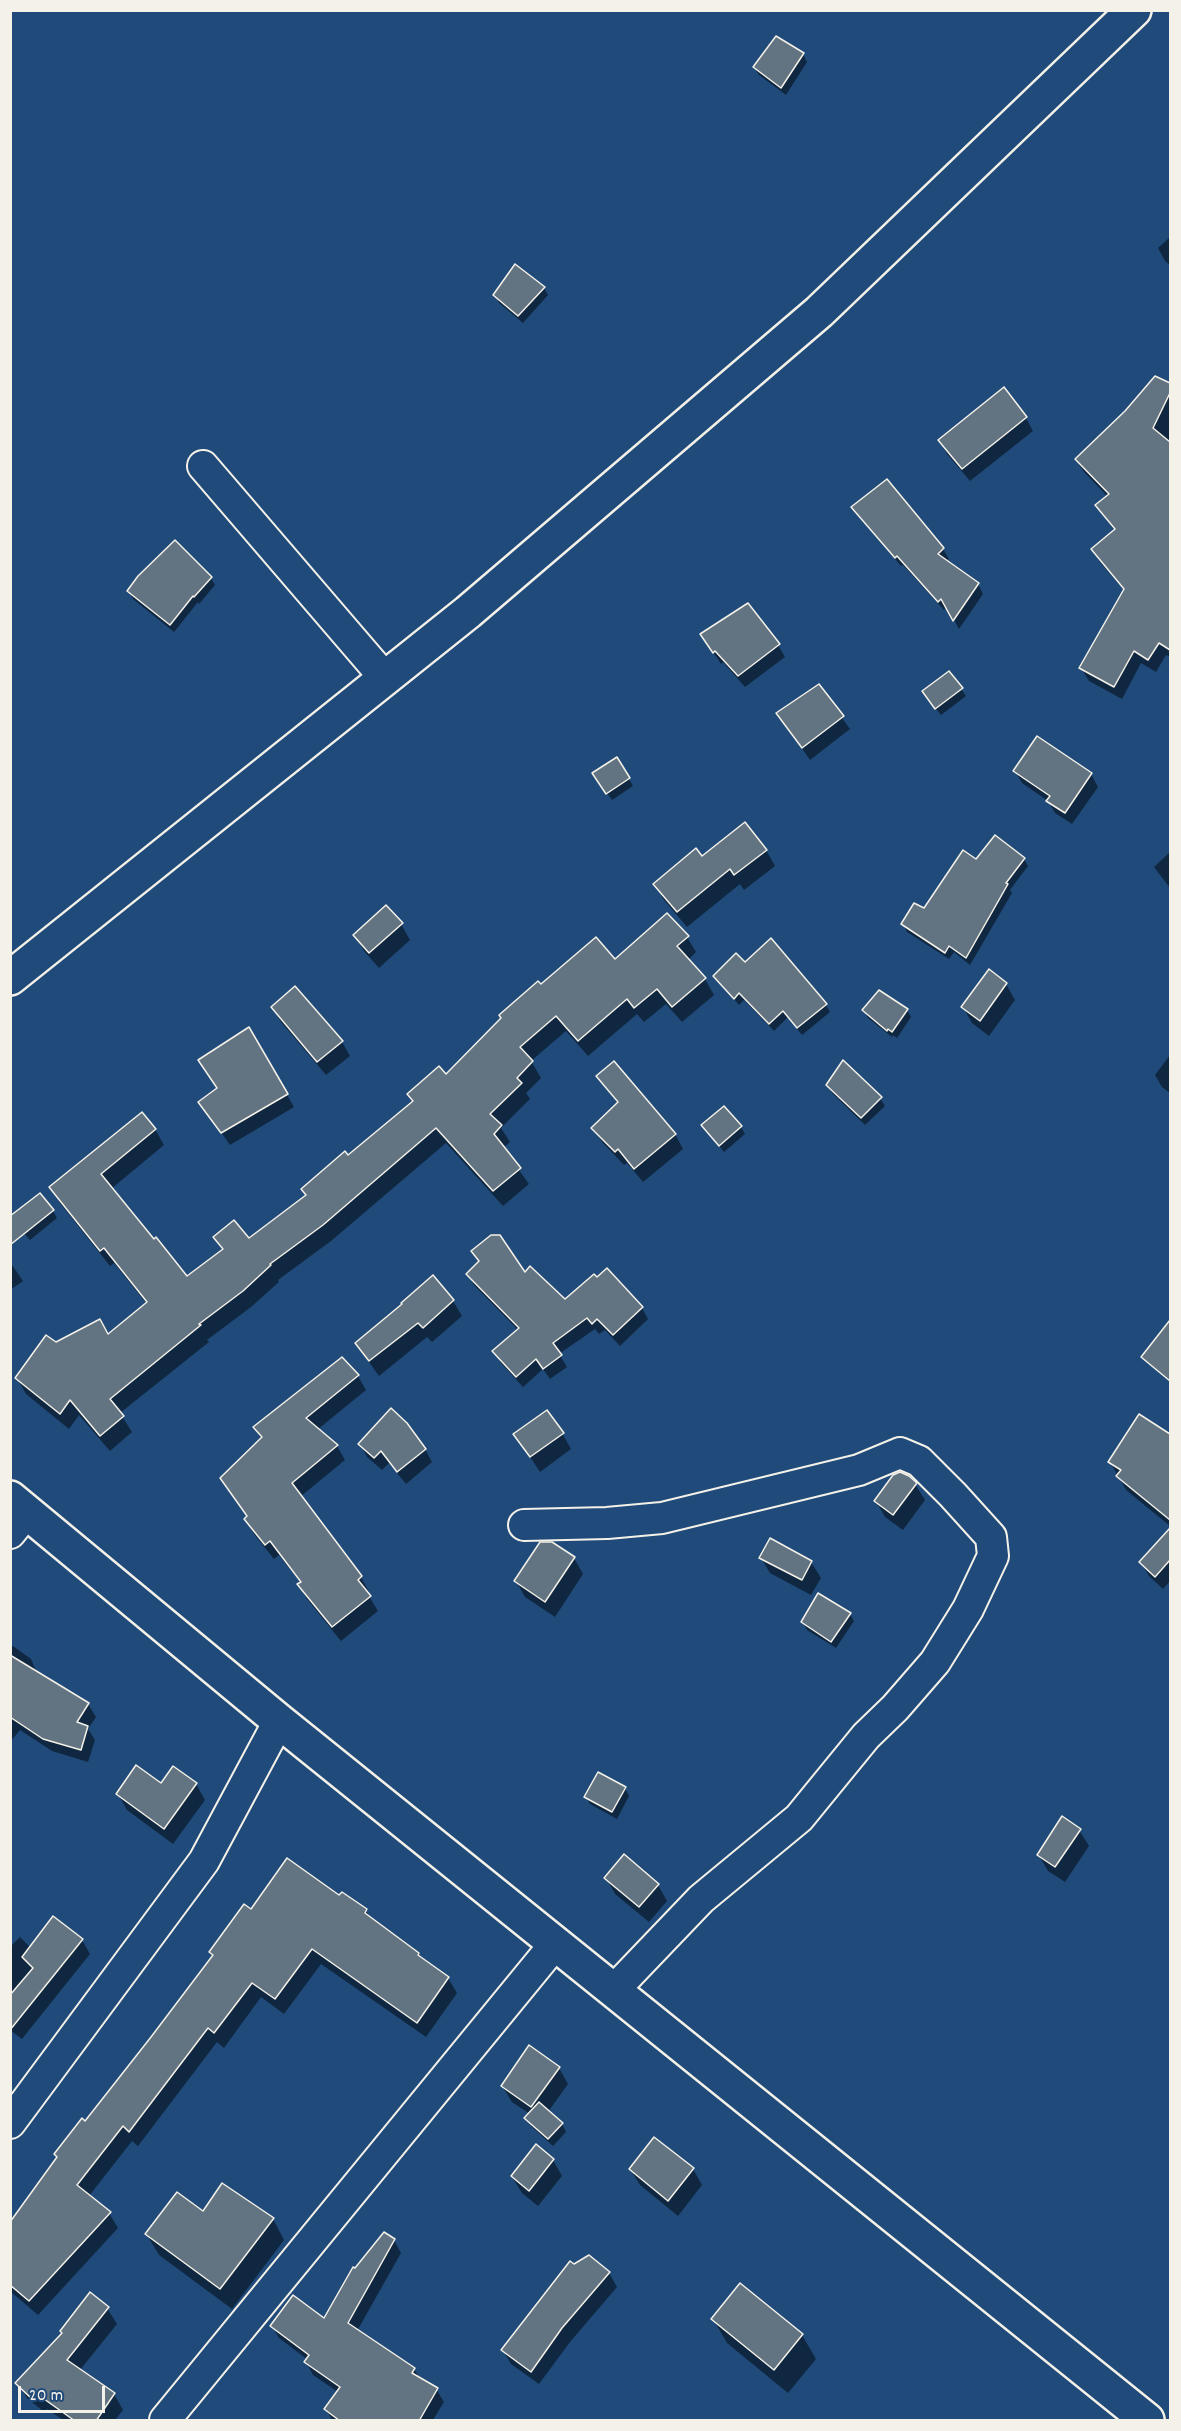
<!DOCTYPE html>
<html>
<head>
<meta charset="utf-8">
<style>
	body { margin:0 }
	#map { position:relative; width:1181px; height:2431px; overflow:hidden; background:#1f4a7a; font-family:Dekko,sans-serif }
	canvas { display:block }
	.frame { position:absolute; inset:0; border:12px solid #f4f1e8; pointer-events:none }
	.scale { position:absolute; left:18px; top:2386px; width:87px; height:27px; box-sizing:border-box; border:3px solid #f4f1e8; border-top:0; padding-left:8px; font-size:18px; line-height:21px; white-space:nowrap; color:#f4f1e8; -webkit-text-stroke:4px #1f4a7a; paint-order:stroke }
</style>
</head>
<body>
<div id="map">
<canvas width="1181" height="2431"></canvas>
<div class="frame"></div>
<div class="scale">20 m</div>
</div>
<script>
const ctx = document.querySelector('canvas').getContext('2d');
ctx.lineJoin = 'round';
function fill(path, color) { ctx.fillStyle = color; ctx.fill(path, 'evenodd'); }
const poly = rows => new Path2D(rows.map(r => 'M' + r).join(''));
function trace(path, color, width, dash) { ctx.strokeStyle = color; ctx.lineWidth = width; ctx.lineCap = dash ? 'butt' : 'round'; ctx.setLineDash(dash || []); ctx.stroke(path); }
const shadow = poly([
	[803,54,807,62,786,95,759,75,754,67],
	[1170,237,1170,265,1165,261,1158,248],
	[544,288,548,295,523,323,499,303,495,295],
	[1156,378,1170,385,1170,530,1156,541,1170,553,1170,657,1166,655,1156,672,1141,663,1122,699,1089,681,1081,668,1125,591,1100,562,1093,549,1115,531,1096,506,1108,497,1084,472,1076,460,1126,412],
	[1026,418,1033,431,970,481,947,454,940,441],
	[886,481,943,549,949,559,946,561,978,584,983,594,959,629,947,607,944,610,903,565,901,566,853,508],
	[211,578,215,585,199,604,198,602,174,632,133,599,129,592],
	[702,635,778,645,785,657,745,687,723,662,721,664],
	[819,686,850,729,810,760,778,714],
	[961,689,966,696,941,715,928,699],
	[1037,738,1091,774,1098,787,1072,824,1055,813,1048,801,1022,783,1015,771],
	[629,779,633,786,612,800,599,781],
	[766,850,775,866,744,890,740,884,687,927,664,900,655,884,702,858],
	[1169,853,1170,855,1170,888,1154,867],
	[1024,859,1028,866,1010,890,1012,893,970,965,954,952,949,959,907,932,903,924,924,910,977,861],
	[401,924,410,940,379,968,364,951,355,935],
	[687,937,696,952,688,960,705,979,714,995,682,1022,666,1004,644,1022,637,1014,588,1056,566,1031,531,1061,541,1078,526,1093,530,1099,501,1128,510,1142,503,1148,529,1184,503,1206,446,1143,331,1241,278,1280,279,1282,251,1307,207,1340,209,1342,120,1413,132,1432,110,1451,79,1415,69,1429,26,1394,17,1378,55,1344,108,1336,147,1304,114,1263,110,1266,60,1203,51,1187,155,1129,164,1145,111,1189,187,1278,223,1251,215,1238,248,1240,307,1197,348,1157,413,1103,409,1095,446,1076,541,987],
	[744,964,826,1005,830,1012,802,1035,788,1017,774,1031,744,1000,739,1005,714,976],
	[1006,984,1015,1000,989,1036,972,1023,963,1007],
	[295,988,342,1042,350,1056,326,1075,281,1022,273,1008],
	[864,1010,907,1010,911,1017,897,1038,893,1035,892,1037,868,1018],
	[249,1029,294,1107,230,1145,200,1102,218,1089],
	[1170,1055,1170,1093,1162,1087,1155,1075],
	[598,1077,675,1134,683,1149,643,1182,627,1163,624,1165,602,1142,593,1128,618,1104],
	[828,1085,880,1098,885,1106,865,1125,832,1093],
	[703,1126,741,1127,745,1134,724,1152],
	[53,1211,57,1218,30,1240,16,1224],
	[473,1252,525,1274,565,1301,642,1308,648,1319,620,1346,605,1330,599,1334,595,1329,559,1354,567,1367,550,1379,543,1369,523,1387,501,1363,494,1351,518,1330,474,1285,468,1274,479,1263],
	[10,1262,23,1281,10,1290],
	[433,1277,453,1301,462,1316,432,1342,427,1337,379,1376,356,1344,404,1305],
	[342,1359,358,1376,366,1390,317,1430,337,1446,345,1460,300,1497,361,1577,369,1592,367,1593,378,1611,341,1641,307,1599,299,1585,301,1583,279,1555,274,1559,254,1534,245,1519,248,1517,262,1439,255,1428],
	[1140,1416,1170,1436,1170,1526,1126,1490,1110,1462],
	[562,1433,571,1449,540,1472,515,1434],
	[360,1444,425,1449,432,1462,406,1484,389,1463,382,1470,367,1457],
	[915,1484,925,1500,903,1530,885,1517,876,1501],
	[1170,1530,1170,1581,1163,1589,1149,1576,1141,1562],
	[574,1558,583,1574,555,1617,525,1597,516,1581],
	[761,1558,811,1562,821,1578,811,1595,770,1573],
	[850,1614,854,1621,836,1648,807,1630,803,1622],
	[10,1644,31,1659,37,1673,88,1704,96,1717,88,1729,95,1740,88,1762,52,1751,20,1730,10,1742],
	[196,1784,205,1800,173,1844,127,1810,118,1794,161,1785],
	[625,1788,629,1796,617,1819,590,1804,586,1797],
	[1079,1830,1089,1846,1065,1882,1048,1871,1039,1856],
	[606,1878,658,1885,667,1901,649,1922,615,1894],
	[340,1897,366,1910,370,1919,448,1978,457,1993,426,2037,321,1964,284,2014,261,1997,224,2048,217,2042,138,2146,132,2141,89,2196,109,2213,118,2228,38,2315,10,2291,10,2224,213,1956,211,1952,251,1911],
	[20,1937,31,1948,82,1940,90,1954,22,2039,10,2030,10,1947],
	[559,2068,568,2084,548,2112,562,2124,566,2132,553,2146,531,2126,526,2118,530,2114,512,2102,502,2086],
	[553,2160,562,2176,538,2206,522,2193,512,2177],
	[630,2169,693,2169,702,2185,678,2216,640,2185],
	[203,2213,273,2219,284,2240,232,2309,159,2255,147,2235],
	[394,2240,401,2253,357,2331,414,2369,421,2380,436,2389,444,2402,433,2420,332,2420,326,2409,338,2392,313,2375,306,2362,308,2360,279,2338,272,2326,324,2320],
	[609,2273,617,2287,570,2342,539,2384,511,2364,503,2350],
	[107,2308,117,2324,80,2370,114,2394,123,2410,115,2420,63,2420,47,2409,44,2412,27,2398,18,2382],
	[713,2319,802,2335,816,2359,788,2393,727,2343]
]);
const building = poly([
	[776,36,804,53,781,88,753,67,776,36],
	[515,264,545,287,518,316,493,295,515,264],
	[1155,376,1170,383,1170,393,1153,428,1170,442,1170,650,1159,643,1148,660,1134,651,1114,687,1079,668,1124,589,1091,549,1115,529,1095,505,1109,494,1075,459,1125,411,1155,376],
	[1004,387,1027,417,962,469,938,440,1004,387],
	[887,479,944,548,938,554,979,583,953,621,941,599,938,602,897,556,895,558,851,507,887,479],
	[175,540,212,577,194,597,193,596,170,625,127,591,138,576,175,540],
	[748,603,780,644,738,676,715,651,713,653,700,634,748,603],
	[949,671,963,688,935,709,922,691,949,671],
	[819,684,844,716,802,748,776,713,819,684],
	[1037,736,1092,773,1065,813,1046,801,1050,796,1013,771,1037,736],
	[617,757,630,778,606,794,592,773,617,757],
	[745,822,767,850,734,875,730,869,677,912,653,884,696,848,702,856,745,822],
	[995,835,1025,858,1006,883,1008,884,966,958,949,946,945,953,901,924,914,903,924,908,963,850,976,859,995,835],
	[386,905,403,923,369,953,353,935,386,905],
	[667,913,689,936,677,946,706,978,672,1007,657,989,634,1008,627,999,578,1041,556,1016,520,1047,533,1061,517,1078,522,1083,490,1114,502,1125,494,1134,521,1168,493,1191,436,1128,323,1225,270,1264,271,1265,243,1291,199,1324,201,1325,110,1399,124,1416,100,1436,70,1400,60,1414,15,1378,46,1335,56,1342,100,1319,108,1334,147,1302,104,1248,100,1251,49,1187,142,1112,156,1129,101,1174,154,1239,156,1237,187,1276,223,1249,213,1237,234,1220,249,1238,306,1195,301,1189,345,1151,348,1155,413,1101,407,1094,439,1066,446,1074,501,1018,499,1015,538,981,541,984,596,937,615,959,667,913],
	[771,938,827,1004,797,1028,783,1011,769,1024,739,993,734,999,713,976,736,953,745,962,771,938],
	[989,969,1007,983,980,1021,961,1007,989,969],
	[295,986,343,1041,317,1062,271,1007,295,986],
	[879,990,908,1009,892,1032,888,1029,887,1031,862,1010,879,990],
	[249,1027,288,1094,221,1133,198,1102,217,1088,198,1060,249,1027],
	[843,1060,882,1097,861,1118,826,1085,843,1060],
	[614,1061,676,1134,634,1169,618,1149,615,1152,591,1128,618,1102,596,1076,614,1061],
	[724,1106,742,1126,719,1146,701,1125,724,1106],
	[40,1193,54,1210,10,1245,10,1216,40,1193],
	[491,1235,500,1235,525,1272,530,1266,565,1299,594,1274,597,1277,607,1268,643,1307,613,1335,597,1319,592,1324,587,1318,553,1343,562,1355,543,1369,536,1359,516,1377,492,1351,519,1328,466,1274,479,1261,471,1251,491,1235],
	[433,1275,454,1300,423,1328,418,1323,369,1361,355,1343,402,1304,401,1303,433,1275],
	[1170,1320,1170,1381,1141,1357,1170,1320],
	[342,1357,359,1375,306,1418,338,1445,292,1483,362,1576,358,1580,371,1596,332,1627,297,1584,301,1582,270,1541,265,1545,244,1519,247,1516,220,1478,262,1437,253,1427,342,1357],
	[391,1408,407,1423,426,1449,397,1472,381,1451,374,1458,358,1444,391,1408],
	[547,1410,564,1433,530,1457,513,1434,547,1410],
	[1139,1414,1170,1434,1170,1520,1116,1476,1121,1470,1108,1462,1139,1414],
	[900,1472,909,1476,917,1483,893,1515,874,1501,893,1475,900,1472],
	[1170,1528,1170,1560,1155,1577,1139,1562,1170,1528],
	[770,1538,812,1561,802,1580,759,1558,770,1538],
	[540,1542,552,1542,575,1557,545,1602,514,1581,540,1542],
	[818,1593,851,1613,831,1642,801,1622,818,1593],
	[10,1655,89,1703,77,1722,88,1726,81,1750,43,1739,10,1717,10,1655],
	[136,1765,161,1783,173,1766,197,1783,164,1829,116,1794,136,1765],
	[598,1772,626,1787,612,1812,584,1797,598,1772],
	[1062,1816,1081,1829,1055,1867,1037,1855,1062,1816],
	[624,1854,659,1884,639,1907,604,1878,624,1854],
	[287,1858,339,1895,342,1892,367,1909,365,1913,419,1953,418,1955,449,1977,417,2023,312,1949,275,1999,252,1983,214,2033,208,2028,129,2132,123,2126,77,2185,111,2212,29,2301,10,2285,10,2222,57,2157,54,2154,82,2118,85,2121,151,2037,213,1955,209,1952,244,1904,251,1909,287,1858],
	[53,1916,83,1939,10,2030,10,1995,33,1968,22,1957,53,1916],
	[529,2045,560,2067,531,2107,501,2086,529,2045],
	[539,2102,563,2123,548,2139,524,2118,539,2102],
	[654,2137,694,2168,668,2201,629,2169,654,2137],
	[536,2144,554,2159,529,2191,511,2176,536,2144],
	[222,2183,274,2218,220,2289,145,2234,177,2192,203,2211,222,2183],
	[384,2232,395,2239,348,2323,415,2368,412,2373,438,2388,419,2421,340,2421,324,2409,340,2387,304,2362,309,2355,270,2326,293,2295,324,2318,353,2267,355,2268,384,2232],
	[589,2255,610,2272,562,2328,531,2372,501,2350,570,2261,574,2264,589,2255],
	[740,2283,803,2334,774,2370,711,2319,740,2283],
	[90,2292,109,2307,67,2360,115,2393,96,2421,75,2421,37,2394,32,2399,15,2383,62,2333,60,2331,90,2292]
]);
const minor = poly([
	[203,466,385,678],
	[524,1525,607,1523,662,1518,859,1470,900,1453,919,1461,953,1495,991,1537,993,1556,968,1609,935,1662,895,1708,866,1736,799,1818,701,1899,613,1991],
	[10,1533,27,1512],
	[10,2123,204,1861,279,1721],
	[165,2420,555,1944]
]);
const primary = poly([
	[10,1498,279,1721,1147,2420]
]);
const trunk = poly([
	[10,978,468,612,819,312,1134,10]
]);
fill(shadow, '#0007');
fill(building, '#627382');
trace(building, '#f4f1e8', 1.5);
trace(minor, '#f4f1e8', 34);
trace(primary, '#f4f1e8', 38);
trace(trunk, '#f4f1e8', 38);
trace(minor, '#1f4a7a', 30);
trace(primary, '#1f4a7a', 33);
trace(trunk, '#1f4a7a', 33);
</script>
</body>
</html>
